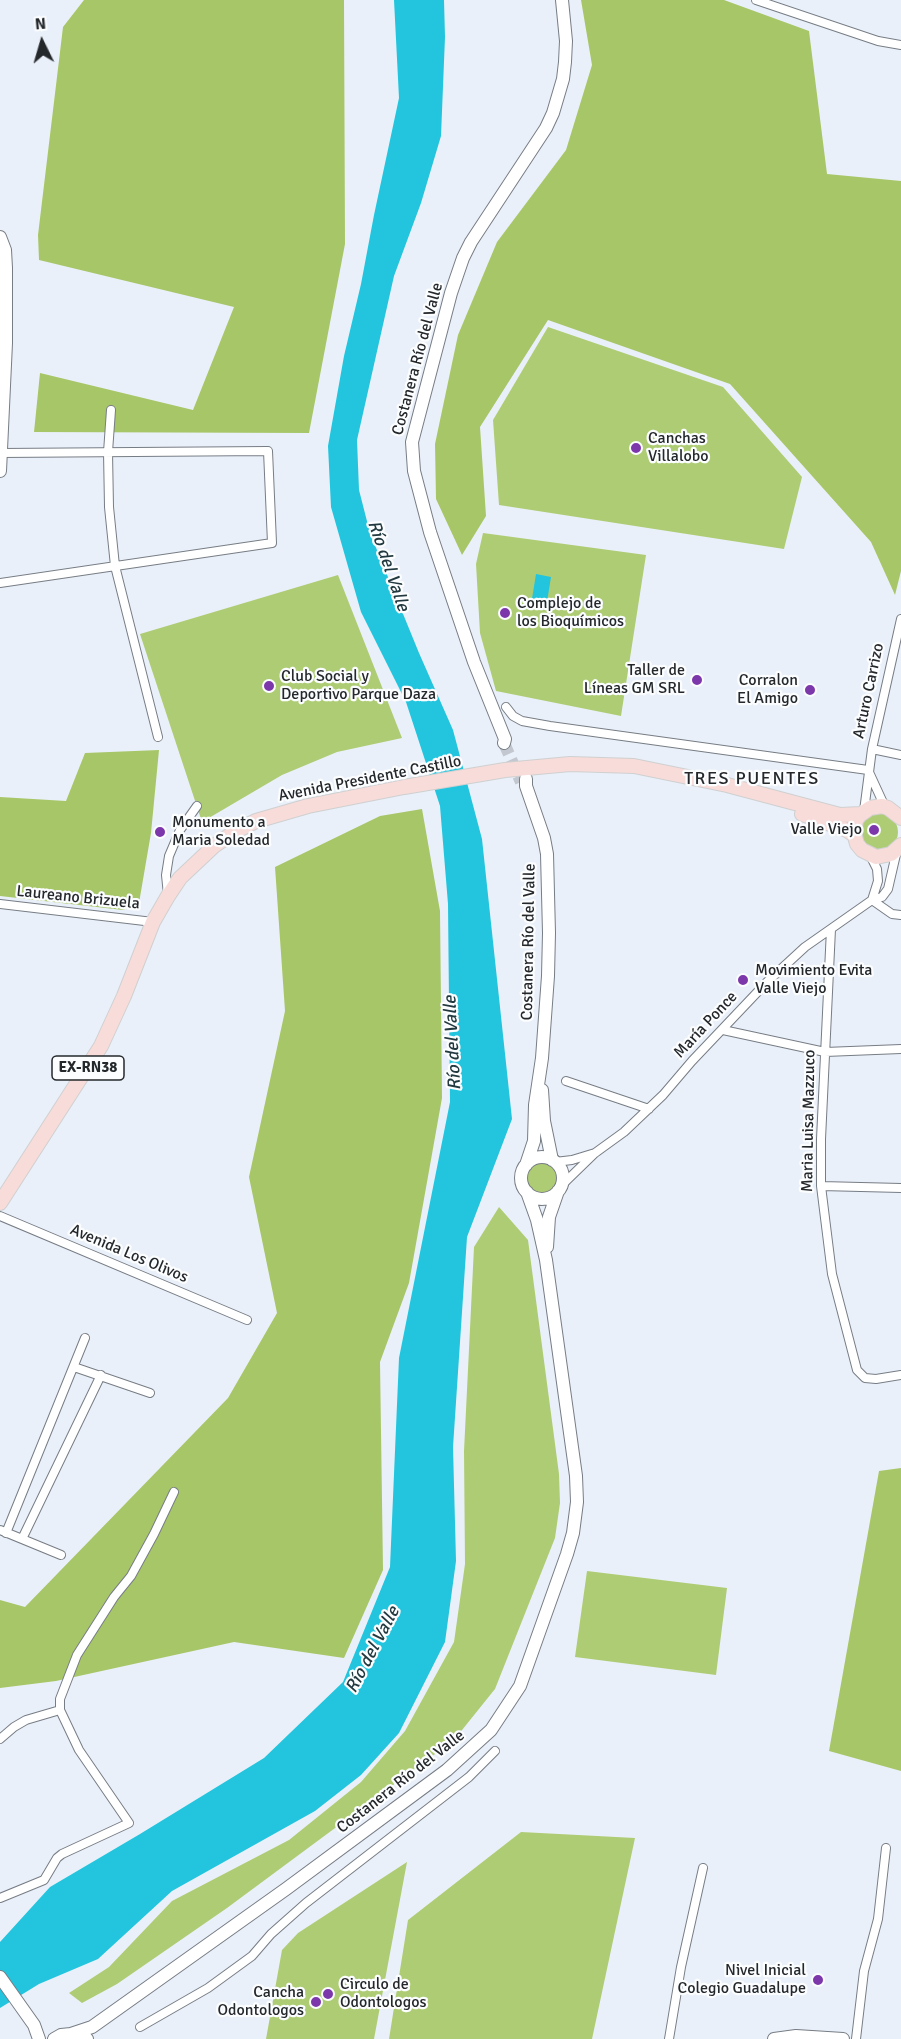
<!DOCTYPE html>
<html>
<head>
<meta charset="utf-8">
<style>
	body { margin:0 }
	#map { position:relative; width:901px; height:2039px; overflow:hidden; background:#eaf0f9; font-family:Signika,sans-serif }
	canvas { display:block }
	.north { position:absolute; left:12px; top:12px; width:60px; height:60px; -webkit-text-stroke:4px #fbfdff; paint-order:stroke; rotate:355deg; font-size:16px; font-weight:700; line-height:24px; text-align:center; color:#25282b }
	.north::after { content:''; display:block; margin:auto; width:21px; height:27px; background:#25282b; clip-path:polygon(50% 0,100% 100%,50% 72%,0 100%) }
</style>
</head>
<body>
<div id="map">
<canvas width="901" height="2039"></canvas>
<div class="north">N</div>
</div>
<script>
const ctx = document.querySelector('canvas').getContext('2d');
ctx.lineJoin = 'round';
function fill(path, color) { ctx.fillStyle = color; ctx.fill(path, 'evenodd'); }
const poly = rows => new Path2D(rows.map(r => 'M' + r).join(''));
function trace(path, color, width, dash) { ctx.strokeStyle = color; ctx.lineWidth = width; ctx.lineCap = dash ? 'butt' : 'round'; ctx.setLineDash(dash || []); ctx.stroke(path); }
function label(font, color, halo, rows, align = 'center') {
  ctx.font = font + ' Signika,sans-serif'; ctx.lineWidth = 4.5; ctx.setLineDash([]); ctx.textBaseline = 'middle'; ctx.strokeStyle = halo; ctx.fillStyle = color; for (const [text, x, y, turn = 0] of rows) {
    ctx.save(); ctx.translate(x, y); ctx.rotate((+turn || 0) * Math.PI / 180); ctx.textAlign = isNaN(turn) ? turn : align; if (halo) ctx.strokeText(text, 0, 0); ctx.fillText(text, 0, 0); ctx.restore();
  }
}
const green = poly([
	[548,327,723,387,802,477,784,549,499,505,493,420],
	[483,533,646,555,621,716,496,691,480,633,476,564],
	[338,575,402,738,337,752,282,775,202,822,140,634],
	'860 832a19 19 0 1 1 38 0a19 19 0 1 1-38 0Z',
	'525 1178a17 17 0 1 1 34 0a17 17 0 1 1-34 0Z',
	[499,1207,528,1240,559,1474,560,1503,555,1538,495,1689,454,1740,227,1908,117,1984,82,2003,69,1993,109,1967,172,1901,289,1840,361,1782,405,1731,454,1642,465,1564,464,1451,474,1247],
	[587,1571,727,1588,716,1675,575,1657],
	[521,1832,635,1838,592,2039,389,2039,408,1920],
	[407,1862,374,2039,266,2039,282,1950,298,1933]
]);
const forest = poly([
	[84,0,344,0,345,244,309,433,34,432,40,373,193,410,234,307,39,260,38,235,63,27],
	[581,0,724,0,809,31,827,174,901,181,901,571,895,595,871,542,730,384,548,320,480,427,486,516,462,555,436,499,435,444,458,335,497,242,566,150,592,65],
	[159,750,151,833,139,903,123,910,0,896,0,797,66,801,85,753],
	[422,809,440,911,442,1098,409,1283,380,1362,383,1570,344,1658,234,1642,56,1681,0,1688,0,1600,25,1607,228,1398,277,1313,249,1177,285,1011,275,867,380,816],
	[901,1468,901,1771,829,1751,879,1471]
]);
const water = poly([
	[394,0,444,0,445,37,441,136,421,203,394,276,357,440,359,490,370,533,419,653,453,730,482,839,512,1119,467,1237,453,1447,456,1561,445,1642,399,1733,361,1775,315,1811,172,1891,98,1959,39,1984,0,2008,0,1942,50,1887,140,1834,264,1758,343,1682,390,1567,399,1358,450,1102,448,904,440,806,406,702,361,612,331,507,328,446,344,356,361,284,374,215,399,98],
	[536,574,551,577,546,608,531,605]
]);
const secondaryTunnel = poly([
	[504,743,521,782]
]);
const street = poly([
	[756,0,878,41,901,45],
	[111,410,108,452,109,507,115,566,158,737],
	[0,583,272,543,268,451,1,453],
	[506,707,513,716,522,721,550,726,868,770],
	[872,749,901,755],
	[868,770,885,807],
	[864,811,872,749,901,619],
	[870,855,877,869,878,881,872,900],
	[168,895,166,875,169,856,180,830,197,806],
	[872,900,892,914,901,915],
	[0,904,153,922],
	[831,929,821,1139,821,1186,832,1274,857,1370,865,1378,876,1379,901,1375],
	[723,1030,825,1052,901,1049],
	[566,1081,649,1109],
	[555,1162,572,1160,595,1153],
	[562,1185,595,1153,624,1132,663,1095,692,1061,767,982,805,947,872,900,882,897,888,889,897,850],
	[821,1186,901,1188],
	[0,1216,247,1320],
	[74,1367,150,1393],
	[0,1530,61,1555],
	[6,1533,85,1338],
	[22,1539,101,1375],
	[0,1739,14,1727,26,1720,60,1710],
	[0,1898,44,1880,57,1858,62,1854,129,1823,79,1750,60,1710,60,1699,77,1655,114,1597,131,1576,154,1534,174,1492],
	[140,2027,208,1988,252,1956,271,1934,306,1903,469,1777,495,1751],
	[669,2039,681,1967,703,1868],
	[856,2039,864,1971,878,1919,886,1848]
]);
const secondary = poly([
	[0,237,5,250,6,268,6,343,0,471],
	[504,743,505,739,474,662,430,532,414,471,412,442,451,293,463,258,471,242,546,128,553,113,563,79,565,62,566,41,562,0],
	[542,1090,544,1121,552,1160],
	'521 1178a21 21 0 1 1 42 0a21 21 0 1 1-42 0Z',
	[526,1165,534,1141,535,1105,542,1058,548,976,549,933,547,854,544,838,526,786,526,779],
	[547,1247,549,1217,558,1191],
	[0,1977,34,2025,39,2039],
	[71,2034,92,2027,286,1889,447,1770,491,1730,520,1686,567,1554,573,1533,577,1502,576,1476,546,1260,537,1220,527,1192],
	[54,2039,61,2035,71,2034,87,2039],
	[774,2039,796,2036,843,2039]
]);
const primary = poly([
	[802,814,847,830,854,835],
	[901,818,888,808,882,806,870,808,860,815,856,820,854,833,857,844,862,850,876,857,891,854,901,845],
	[0,1203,101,1046,124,996,153,922,168,896,180,878,214,846,236,831,256,821,308,806,404,787,505,770,570,764,634,766,727,785,840,815,861,814]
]);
const markers = [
	[636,448,6,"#7c37ab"],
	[505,613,6,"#7c37ab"],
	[697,680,6,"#7c37ab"],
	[269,686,6,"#7c37ab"],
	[810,690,6,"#7c37ab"],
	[874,830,6,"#7c37ab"],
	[160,832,6,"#7c37ab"],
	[743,980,6,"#7c37ab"],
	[818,1980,6,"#7c37ab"],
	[328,1994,6,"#7c37ab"],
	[316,2002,6,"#7c37ab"]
];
const shields = [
	[88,1068,72]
];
const shieldNames = [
	["EX-RN38",88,1068]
];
const streetNames = [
	["Costanera Río del Valle",418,359,-75],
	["Arturo Carrizo",869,691,-78],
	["Avenida Presidente Castillo",370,779,-11],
	["Laureano Brizuela",78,898,6],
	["Costanera Río del Valle",529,942,-89],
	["María Ponce",706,1025,-47],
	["Maria Luisa Mazzuco",809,1121,-89],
	["Avenida Los Olivos",129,1254,23],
	["Costanera Río del Valle",401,1782,-38]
];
const poiNames = [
	["Canchas",648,439],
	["Villalobo",648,457],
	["Complejo de",517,604],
	["los Bioquímicos",517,622],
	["Taller de",685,671,"right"],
	["Líneas GM SRL",685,689,"right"],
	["Club Social y",281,677],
	["Deportivo Parque Daza",281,695],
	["Corralon",798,681,"right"],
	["El Amigo",798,699,"right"],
	["Monumento a",172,823],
	["Maria Soledad",172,841],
	["Valle Viejo",862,830,"right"],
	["Movimiento Evita",755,971],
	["Valle Viejo",755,989],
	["Nivel Inicial",806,1971,"right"],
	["Colegio Guadalupe",806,1989,"right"],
	["Circulo de",340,1985],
	["Odontologos",340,2003],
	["Cancha",304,1993,"right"],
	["Odontologos",304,2011,"right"]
];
const waterNames = [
	["Río del Valle",388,566,71],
	["Río del Valle",453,1043,-93],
	["Río del Valle",373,1650,-62]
];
const neighbourhoodNames = [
	["TRES PUENTES",752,779]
];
fill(green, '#aecc74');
fill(forest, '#a7c668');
fill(water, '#22c5dd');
trace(secondaryTunnel, '#c3c8d0', 12, [12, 6]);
trace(street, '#777d85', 10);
trace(secondary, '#777d85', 14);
trace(primary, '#cfd0d0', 16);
trace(street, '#fff', 8);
trace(secondary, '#fff', 12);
trace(primary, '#f8dcda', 14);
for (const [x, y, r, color] of markers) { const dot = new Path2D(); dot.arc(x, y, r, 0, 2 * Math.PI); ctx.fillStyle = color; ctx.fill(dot); trace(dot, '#fbfdff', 2); }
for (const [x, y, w] of shields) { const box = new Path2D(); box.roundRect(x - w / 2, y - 12, w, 24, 4.5); ctx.fillStyle = '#fbfdff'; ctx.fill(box); trace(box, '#25282b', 1.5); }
label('bold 15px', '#25282b', null, shieldNames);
label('16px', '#25282b', '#fbfdff', streetNames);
label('16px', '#25282b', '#fbfdff', poiNames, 'left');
label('italic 18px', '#223a3f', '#fbfdff', waterNames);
ctx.letterSpacing = '1.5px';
label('18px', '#25282b', '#fbfdff', neighbourhoodNames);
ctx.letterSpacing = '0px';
</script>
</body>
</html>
